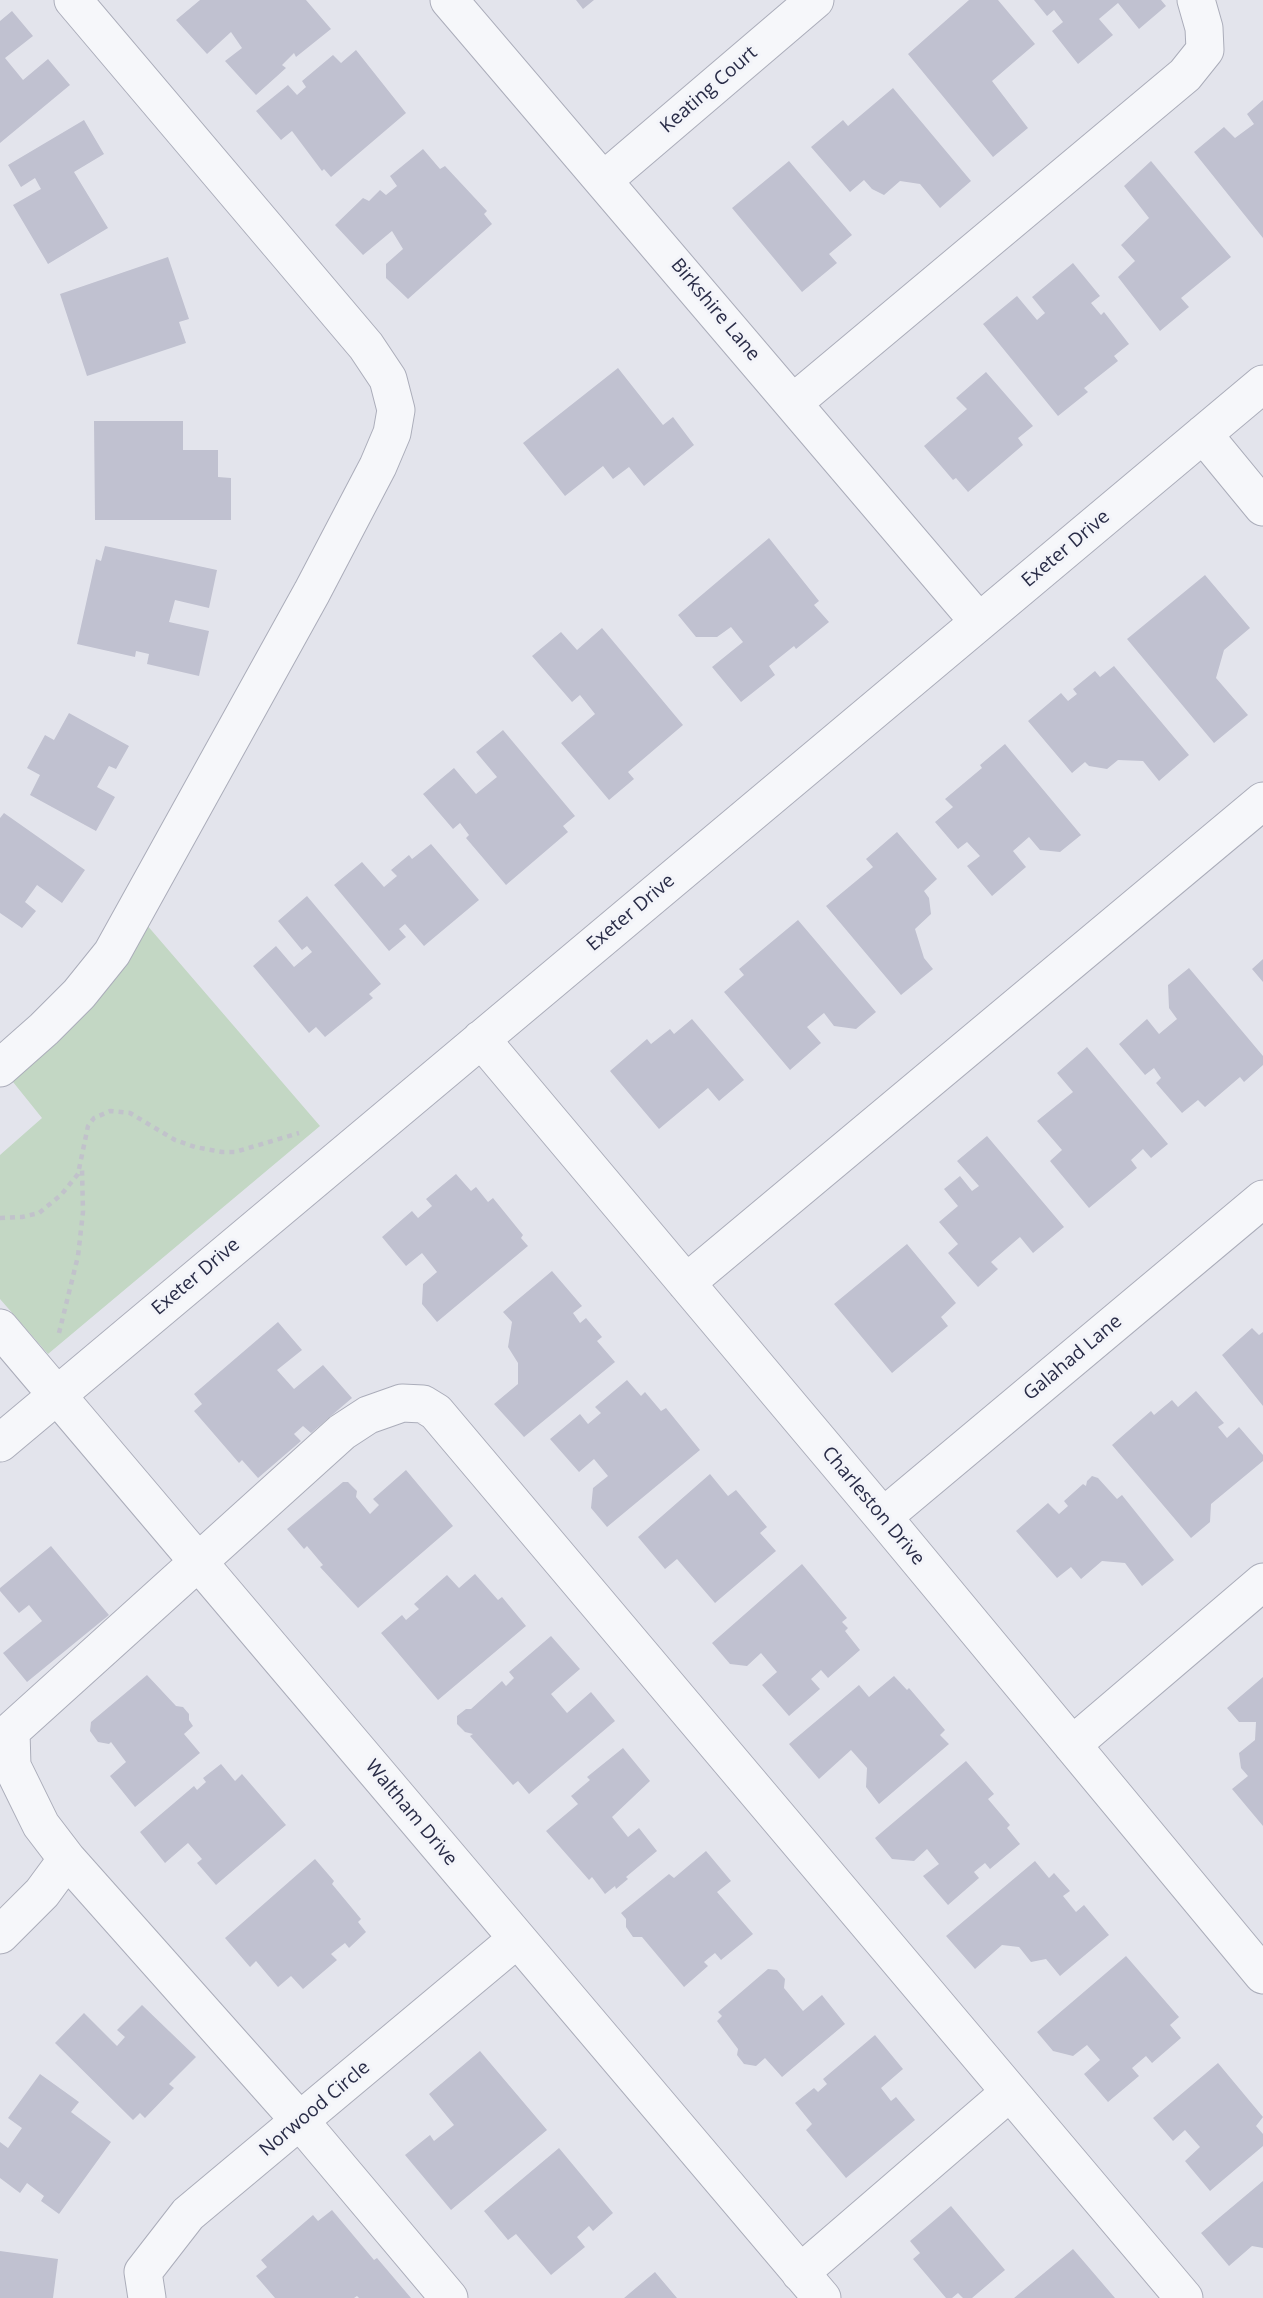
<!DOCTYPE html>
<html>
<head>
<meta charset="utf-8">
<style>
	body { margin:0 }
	canvas { display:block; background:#e3e4ec }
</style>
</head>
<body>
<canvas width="1263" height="2298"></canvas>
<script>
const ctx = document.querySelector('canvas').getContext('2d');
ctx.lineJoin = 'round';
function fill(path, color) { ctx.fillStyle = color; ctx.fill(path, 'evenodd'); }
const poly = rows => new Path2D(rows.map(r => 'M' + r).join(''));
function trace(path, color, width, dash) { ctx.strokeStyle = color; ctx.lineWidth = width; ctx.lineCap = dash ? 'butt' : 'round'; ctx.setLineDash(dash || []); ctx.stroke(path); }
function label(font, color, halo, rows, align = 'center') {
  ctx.font = font + ' "Open Sans",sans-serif'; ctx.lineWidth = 6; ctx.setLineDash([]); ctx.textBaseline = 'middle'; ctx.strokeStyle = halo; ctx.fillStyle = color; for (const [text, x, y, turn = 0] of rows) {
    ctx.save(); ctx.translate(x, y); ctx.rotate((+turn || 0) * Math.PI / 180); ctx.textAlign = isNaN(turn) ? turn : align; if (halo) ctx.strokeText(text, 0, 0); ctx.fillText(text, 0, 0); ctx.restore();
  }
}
const green = poly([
	[146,924,320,1126,48,1354,0,1299,0,1155,42,1118,9,1077]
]);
const building = poly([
	[200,0,306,0,331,29,296,57,294,53,282,65,286,68,256,95,225,61,242,48,231,32,207,54,176,20],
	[576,0,594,0,583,9],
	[969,0,998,0,1035,44,992,81,1028,128,993,157,908,54],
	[1034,0,1161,0,1166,6,1139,29,1118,3,1099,19,1113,35,1078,64,1052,31,1063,22,1054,10,1047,16],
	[12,11,33,36,5,58,23,80,48,59,70,85,0,143,0,21],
	[356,50,406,113,331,177,324,169,322,171,292,131,281,140,256,111,288,85,297,95,306,87,302,81,333,55,341,63],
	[893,88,971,181,940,208,920,184,900,181,884,195,872,189,864,180,850,192,811,147,843,120,848,126],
	[1263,100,1263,238,1194,152,1224,127,1235,138,1254,124,1247,114],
	[84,120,104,154,74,172,108,228,48,264,13,205,41,189,35,178,21,187,8,165],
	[423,149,440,169,445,166,487,211,484,214,492,224,408,299,386,278,386,264,403,249,392,231,363,255,335,225,363,198,369,201,380,190,386,195,397,186,390,176],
	[789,161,852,235,829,254,837,263,802,292,732,208],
	[1151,161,1231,257,1181,298,1189,307,1160,331,1118,277,1135,261,1121,245,1149,218,1124,186],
	[168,257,189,319,179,322,186,343,87,376,60,294],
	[1073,263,1100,296,1091,303,1101,315,1104,312,1129,344,1114,356,1118,361,1084,388,1088,392,1058,416,983,324,1017,296,1037,320,1045,313,1032,297],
	[618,368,663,425,673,417,694,445,644,486,629,467,613,479,603,466,565,496,523,443],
	[986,372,1033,426,1018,438,1023,445,968,492,956,478,953,480,924,446,967,409,956,398],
	[94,421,183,421,183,450,218,450,218,477,231,478,231,520,95,520],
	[769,538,819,601,814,605,829,622,796,649,794,646,769,666,775,675,741,702,712,667,743,642,731,627,717,637,696,637,678,615],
	[105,546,217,570,209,608,175,600,169,622,209,631,199,676,147,664,149,654,136,651,135,657,77,644,96,559,101,561],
	[1205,575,1250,628,1224,650,1216,678,1248,715,1214,743,1127,639],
	[602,628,683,725,628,772,634,779,609,800,561,743,595,714,580,695,572,702,532,656,561,632,577,650],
	[1114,666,1189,755,1159,781,1143,761,1118,760,1107,769,1089,766,1085,762,1072,773,1028,721,1061,693,1068,701,1077,694,1073,689,1095,671,1100,677],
	[69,713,129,746,116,769,109,766,97,787,115,797,96,831,30,795,40,775,27,768,45,735,54,740],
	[503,730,575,816,563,826,568,832,506,885,466,838,469,835,460,823,453,829,423,794,454,768,476,794,497,777,476,752],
	[1005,744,1081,835,1060,852,1040,850,1029,837,1013,851,1026,867,992,896,967,866,980,856,967,842,958,849,935,822,953,807,945,799,982,768,980,765],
	[4,813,85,870,62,903,37,885,25,902,36,911,22,928,0,913,0,818],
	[897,832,937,879,924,891,929,898,931,914,915,929,924,958,933,969,901,995,826,906,873,867,866,859],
	[431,844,479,900,424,946,405,924,399,929,406,937,389,951,334,885,362,862,384,887,397,876,391,870,409,855,412,859],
	[307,896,381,984,369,994,373,998,325,1037,316,1027,309,1033,253,966,276,946,294,967,312,952,307,946,302,950,278,921],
	[798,920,876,1012,856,1029,834,1026,824,1013,807,1027,821,1043,790,1070,724,992,744,975,739,969],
	[1263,959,1263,982,1252,969],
	[1189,968,1263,1056,1263,1065,1244,1082,1240,1077,1205,1107,1198,1100,1182,1113,1156,1083,1161,1078,1154,1068,1145,1075,1119,1044,1147,1019,1159,1034,1177,1019,1169,1008,1168,985],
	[692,1019,744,1080,719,1101,708,1088,659,1129,610,1071,647,1039,651,1044,670,1029,674,1034],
	[1087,1047,1168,1144,1151,1158,1143,1149,1131,1160,1137,1168,1089,1208,1050,1161,1062,1150,1037,1121,1073,1092,1057,1073],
	[987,1136,1064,1227,1033,1253,1020,1237,991,1262,998,1269,978,1287,948,1253,958,1244,939,1222,958,1206,944,1189,960,1176,972,1191,979,1186,957,1161],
	[456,1174,471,1191,476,1187,488,1202,493,1198,523,1235,521,1238,528,1246,437,1322,422,1304,423,1284,437,1272,422,1253,406,1266,382,1237,412,1211,418,1218,432,1206,426,1199],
	[907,1244,956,1303,941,1317,948,1326,892,1373,834,1304],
	[552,1271,582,1306,573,1313,580,1323,586,1318,602,1337,597,1341,615,1362,524,1437,494,1404,518,1384,518,1363,508,1347,512,1322,503,1312],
	[278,1322,302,1350,277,1370,294,1389,323,1365,352,1398,311,1433,303,1426,294,1434,301,1441,258,1478,242,1460,239,1463,194,1411,202,1404,194,1394],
	[1252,1328,1259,1335,1263,1332,1263,1406,1222,1355],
	[627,1380,641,1396,645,1392,661,1411,666,1408,700,1450,607,1527,591,1508,593,1488,608,1476,594,1459,579,1472,550,1439,580,1414,588,1424,601,1413,595,1407],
	[1196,1391,1224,1423,1218,1427,1227,1438,1239,1427,1263,1455,1263,1461,1211,1504,1210,1522,1191,1538,1112,1445,1151,1411,1154,1415,1172,1400,1178,1407],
	[406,1470,453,1526,358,1608,320,1567,323,1565,307,1546,304,1549,287,1529,343,1482,348,1482,357,1491,356,1497,370,1514,379,1505,373,1499],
	[710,1474,728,1496,736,1490,767,1527,760,1533,776,1551,715,1603,677,1559,665,1569,638,1537],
	[1092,1476,1098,1478,1117,1499,1122,1495,1174,1560,1142,1586,1125,1563,1102,1561,1081,1579,1071,1567,1057,1578,1016,1531,1048,1503,1059,1514,1068,1506,1064,1501,1083,1484,1086,1486,1087,1481],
	[51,1546,109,1615,27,1682,3,1653,42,1621,29,1605,19,1613,0,1591,0,1588],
	[802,1564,847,1618,842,1622,848,1628,845,1631,860,1650,828,1678,821,1670,811,1679,820,1689,789,1716,762,1685,777,1672,761,1653,747,1666,730,1664,712,1643],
	[475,1574,498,1600,502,1597,526,1626,438,1700,381,1633,402,1615,406,1620,419,1609,414,1604,447,1575,459,1588],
	[551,1636,580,1669,551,1694,567,1713,591,1692,615,1721,529,1794,518,1781,513,1785,470,1736,473,1734,465,1732,457,1724,457,1716,466,1709,471,1709,502,1681,506,1686,514,1678,509,1672],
	[147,1675,176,1706,183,1707,189,1714,189,1720,193,1726,184,1734,200,1753,135,1807,110,1776,126,1762,111,1742,109,1744,98,1742,90,1731,91,1722],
	[894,1676,907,1690,909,1688,945,1730,940,1735,949,1744,879,1804,866,1787,867,1768,851,1750,819,1779,789,1744,859,1685,869,1697],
	[1263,1677,1263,1826,1232,1789,1248,1776,1241,1768,1239,1753,1255,1740,1256,1722,1239,1722,1227,1708],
	[623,1748,650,1781,612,1817,628,1837,639,1828,657,1851,626,1877,628,1879,616,1889,615,1886,605,1894,592,1877,589,1880,546,1831,578,1804,571,1796,590,1780,587,1777],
	[966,1761,994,1794,988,1799,1010,1825,1007,1828,1020,1844,990,1869,985,1863,974,1872,979,1878,948,1905,923,1876,939,1864,927,1849,914,1861,892,1859,875,1838],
	[221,1764,235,1781,242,1774,286,1825,216,1885,197,1863,202,1859,188,1843,165,1863,140,1832,194,1786,197,1790,206,1782,203,1778],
	[706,1851,731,1881,717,1892,753,1934,721,1960,715,1953,704,1962,708,1966,684,1987,642,1937,633,1937,626,1927,626,1919,621,1913,669,1874,674,1878],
	[315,1859,334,1881,332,1884,361,1919,358,1922,366,1932,349,1948,345,1943,331,1954,337,1960,303,1989,291,1976,278,1987,256,1961,250,1967,225,1938],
	[1035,1861,1049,1878,1054,1873,1070,1891,1063,1896,1076,1912,1084,1905,1109,1935,1060,1976,1046,1959,1031,1962,1019,1947,1002,1945,975,1969,946,1936],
	[1126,1956,1179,2017,1170,2025,1181,2038,1152,2063,1146,2056,1132,2068,1139,2076,1108,2102,1084,2074,1100,2060,1087,2045,1073,2056,1053,2051,1037,2032],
	[768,1969,777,1970,785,1979,784,1988,803,2011,822,1995,845,2024,782,2077,765,2058,756,2066,744,2064,737,2055,738,2049,717,2021,722,2016,718,2012],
	[142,2005,196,2057,169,2084,174,2088,145,2118,140,2113,133,2120,55,2043,84,2013,117,2046,125,2037,117,2030],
	[875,2035,903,2069,881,2088,891,2101,896,2097,915,2120,846,2178,806,2130,812,2124,795,2103,814,2088,818,2092,827,2084,823,2079],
	[480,2051,547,2130,451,2210,405,2155,430,2135,434,2141,454,2125,429,2094],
	[1218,2063,1263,2117,1256,2126,1263,2134,1263,2146,1210,2191,1185,2161,1200,2147,1185,2130,1173,2141,1153,2118],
	[40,2074,79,2102,71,2112,111,2142,59,2214,41,2201,44,2196,27,2183,20,2193,0,2178,0,2142,8,2148,22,2128,8,2118],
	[559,2148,613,2213,593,2231,589,2226,577,2237,585,2247,551,2275,516,2234,508,2240,484,2211],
	[1263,2181,1263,2248,1252,2246,1229,2266,1201,2233],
	[951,2206,1005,2270,972,2298,963,2298,958,2293,952,2298,946,2298,913,2259,920,2253,910,2241],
	[332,2210,374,2260,377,2258,411,2298,359,2298,357,2296,354,2298,275,2298,256,2276,267,2267,261,2260,313,2215,318,2221],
	[1073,2249,1115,2298,1014,2298],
	[0,2251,58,2259,53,2298,0,2298],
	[655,2272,677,2298,624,2298]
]);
const path = poly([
	[0,1218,22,1217,39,1213,61,1195,78,1174,88,1126,94,1118,110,1111,130,1113,175,1140,195,1147,222,1152,235,1152,299,1133],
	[59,1333,78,1256,83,1212,82,1169]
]);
const minor = poly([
	[449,0,979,622],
	[604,180,815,0],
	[793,403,1185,75,1205,50,1204,28,1196,0],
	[1203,434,1263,507],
	[481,1039,883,1517,1263,1975],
	[0,1068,44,1029,79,994,112,953,312,592,378,466,392,433,396,410,388,379,366,346,73,0],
	[686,1283,1263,801],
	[0,1328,822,2298],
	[0,1443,1263,384],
	[883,1517,1263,1199],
	[1072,1745,1263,1582],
	[67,1859,300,2121,449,2298],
	[0,1935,42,1893,67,1859,41,1825,12,1766,11,1731,342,1432,368,1415,402,1403,423,1404,436,1412,1184,2298],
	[800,2273,1010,2092],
	[147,2298,143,2272,188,2214,517,1939]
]);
const streetNames = [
	["Keating Court",709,90,-41],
	["Birkshire Lane",715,310,50],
	["Exeter Drive",1066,549,-40],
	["Exeter Drive",631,913,-40],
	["Exeter Drive",196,1277,-40],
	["Galahad Lane",1073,1358,-40],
	["Charleston Drive",873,1506,50],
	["Waltham Drive",411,1813,50],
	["Norwood Circle",315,2109,-40]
];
fill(green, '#c3d7c4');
fill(building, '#c0c1d0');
trace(minor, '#abadba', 39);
trace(path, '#c1c2cb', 4.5, [5, 5]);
trace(minor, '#f6f7fa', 37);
label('19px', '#292c47', '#f3f4f9', streetNames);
</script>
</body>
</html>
